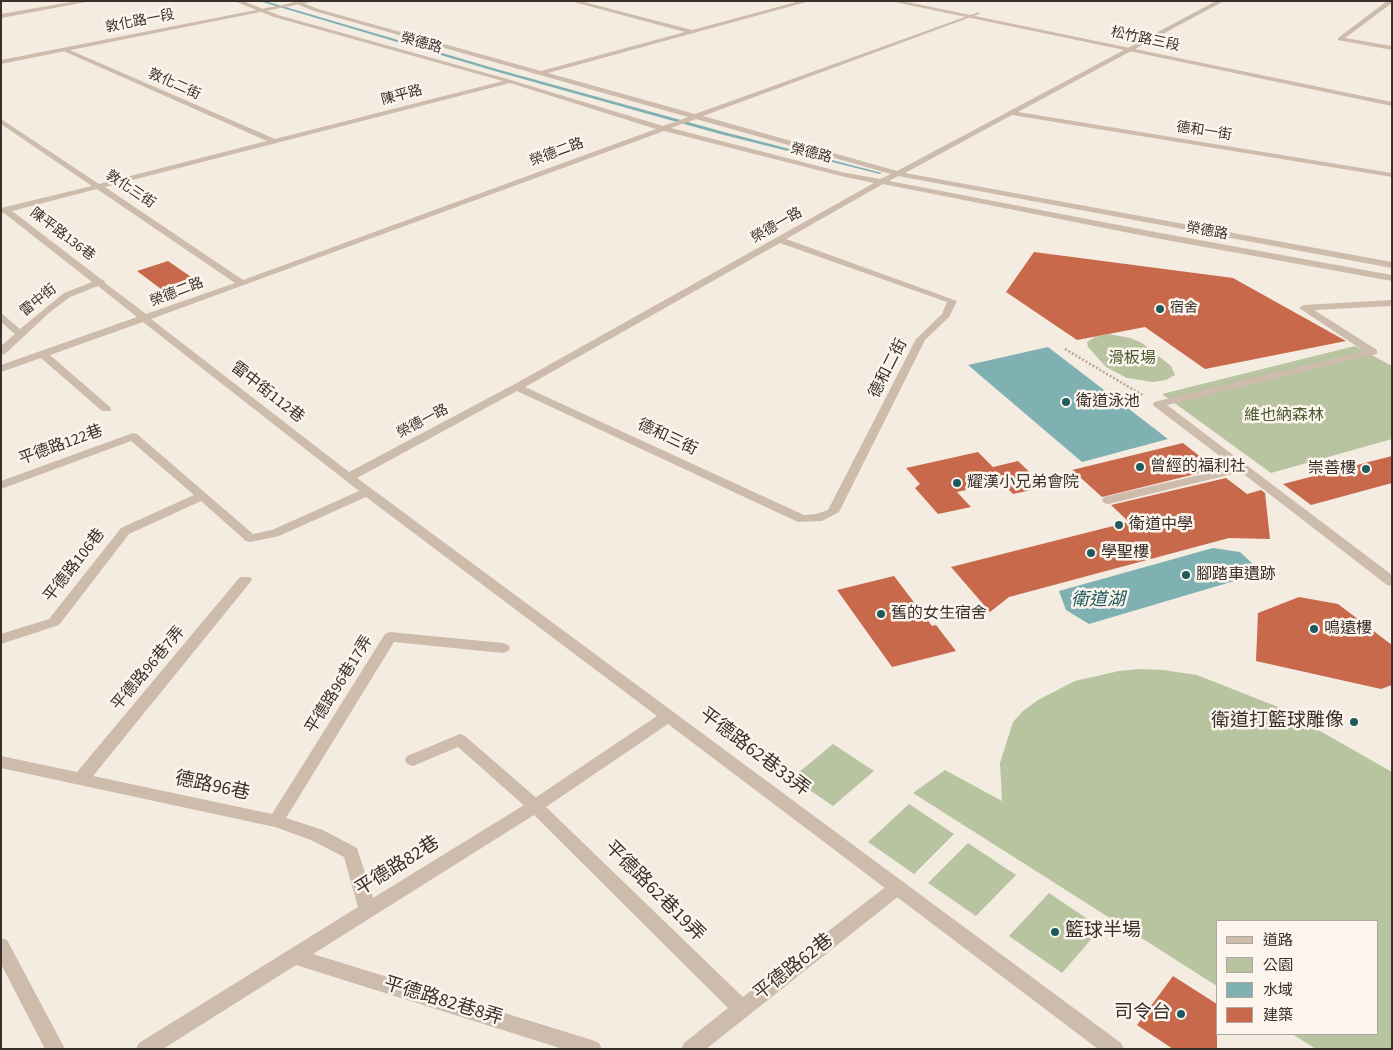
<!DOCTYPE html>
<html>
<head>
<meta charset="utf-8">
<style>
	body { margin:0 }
	#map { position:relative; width:1393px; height:1050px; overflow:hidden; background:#f4ebe1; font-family:"Source Sans 3","Noto Sans TC",sans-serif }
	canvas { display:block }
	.frame { position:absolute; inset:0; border:2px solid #3b302b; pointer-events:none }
	.legend { position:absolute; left:1216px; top:920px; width:162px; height:115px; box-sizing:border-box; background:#fbf5ee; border:1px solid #aea6a0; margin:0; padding:6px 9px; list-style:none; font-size:15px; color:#3b302b }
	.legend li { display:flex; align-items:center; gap:10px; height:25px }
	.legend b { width:25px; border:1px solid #aea6a0 }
</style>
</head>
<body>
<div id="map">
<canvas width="1393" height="1050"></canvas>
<div class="frame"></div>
<ul class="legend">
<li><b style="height:6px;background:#cdbbac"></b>道路</li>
<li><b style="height:14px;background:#b8c4a0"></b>公園</li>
<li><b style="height:14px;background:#7fb0b2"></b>水域</li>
<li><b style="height:14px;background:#c8694b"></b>建築</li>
</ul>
</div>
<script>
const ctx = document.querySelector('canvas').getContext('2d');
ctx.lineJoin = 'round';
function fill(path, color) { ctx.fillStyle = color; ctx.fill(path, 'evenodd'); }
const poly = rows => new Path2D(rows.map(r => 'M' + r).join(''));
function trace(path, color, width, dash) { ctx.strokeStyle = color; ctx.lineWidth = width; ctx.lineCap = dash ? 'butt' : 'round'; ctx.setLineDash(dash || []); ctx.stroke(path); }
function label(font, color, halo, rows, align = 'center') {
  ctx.font = font + ' "Source Sans 3","Noto Sans TC",sans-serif'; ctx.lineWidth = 5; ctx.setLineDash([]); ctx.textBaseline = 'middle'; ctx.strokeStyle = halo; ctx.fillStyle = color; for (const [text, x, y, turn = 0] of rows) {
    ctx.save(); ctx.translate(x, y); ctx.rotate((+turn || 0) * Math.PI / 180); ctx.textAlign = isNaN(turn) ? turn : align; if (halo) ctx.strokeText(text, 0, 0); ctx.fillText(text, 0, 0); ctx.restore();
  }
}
const green = poly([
	[1109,334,1130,338,1142,343,1171,366,1175,375,1166,380,1153,382,1127,378,1106,367,1088,347,1087,342,1095,337],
	[1355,346,1392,366,1392,439,1271,473,1162,394],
	[1140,669,1163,670,1197,675,1278,707,1392,772,1392,1049,1316,1049,1292,1034,1377,1034,1377,921,1217,921,1217,986,913,793,945,770,1002,801,1000,763,1013,722,1023,711,1038,700,1075,681,1119,671],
	[833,744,874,771,833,806,792,778],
	[909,804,954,834,914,874,868,842],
	[968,843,1016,875,976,916,928,883],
	[1049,893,1101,928,1062,973,1009,936]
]);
const water = poly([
	[1048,347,1168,439,1082,462,968,365],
	[1213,548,1240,552,1255,566,1258,574,1089,624,1066,610,1059,591]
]);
const stream = poly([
	[259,1,265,1,500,70,724,132,882,173,880,174,720,134,498,72,259,1]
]);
const building = poly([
	[1034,252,1233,278,1346,341,1205,369,1145,327,1077,340,1006,292],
	[168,261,197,281,165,292,137,271],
	[1183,443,1216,469,1102,497,1072,470],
	[978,452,993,467,1018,461,1045,487,1013,494,1001,482,957,492,971,507,938,514,915,488,920,484,906,468],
	[1392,456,1392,483,1311,505,1283,484],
	[1226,478,1247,494,1261,490,1265,493,1270,539,1229,538,1009,597,990,612,951,567,1129,522,1111,505],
	[894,576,932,626,936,625,956,651,892,667,837,590],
	[1299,597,1338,604,1392,645,1392,685,1381,689,1256,661,1258,613],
	[1173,976,1217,1004,1217,1049,1173,1049,1137,1025]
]);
const path = poly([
	[1065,349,1144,396]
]);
const service = poly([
	[1392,300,1392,306,1314,310,1377,350,1377,354,1167,405,1392,575,1392,586,1387,585,1241,472,1108,504,1104,503,1102,500,1104,497,1234,467,1154,406,1153,404,1154,402,1364,351,1299,308,1304,305,1392,300],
	[460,734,465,736,541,802,543,806,541,810,535,812,529,810,458,747,413,766,407,764,405,760,407,756,460,734],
	[898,880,904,882,907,887,904,892,749,1015,742,1018,735,1015,733,1009,735,1003,892,882,898,880]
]);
const minor = poly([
	[77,1,91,1,1,18,1,14,77,1],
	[234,1,243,1,278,15,511,80,663,126,688,117,314,11,289,1,298,1,318,9,541,71,685,32,570,1,580,1,692,30,800,1,810,1,548,73,695,114,979,12,979,14,703,116,897,171,1216,1,1224,1,1018,112,1392,173,1392,177,1012,115,905,173,1392,262,1392,268,898,176,889,181,1155,232,1392,275,1392,281,1155,238,883,184,786,239,957,301,949,317,925,340,839,512,822,521,798,522,517,391,357,478,1121,1043,1124,1049,1098,1049,668,724,546,807,749,1003,751,1009,749,1015,706,1049,681,1049,684,1043,728,1008,534,815,313,954,592,1040,599,1043,602,1049,563,1049,296,965,163,1049,136,1049,139,1043,358,907,344,857,311,840,275,827,1,768,1,756,77,772,240,577,250,577,252,580,93,776,272,814,385,634,390,632,503,643,508,645,510,648,508,651,503,653,394,642,286,818,323,830,357,848,373,898,529,802,657,716,366,497,279,536,250,542,246,541,201,501,129,534,59,625,1,644,1,634,49,619,121,528,194,495,131,441,1,489,1,481,133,433,137,434,253,534,272,530,359,491,143,322,50,355,110,407,111,409,110,411,102,411,41,358,1,372,1,365,137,317,98,286,70,297,50,312,5,354,1,355,1,346,15,334,1,322,1,313,20,329,64,293,92,282,4,213,1,213,1,208,92,186,1,124,1,119,99,184,267,141,61,50,61,48,65,48,275,139,503,81,274,17,234,1],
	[510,83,656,129,243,280,105,187,510,83],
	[696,119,891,174,880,179,841,172,671,128,696,119],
	[664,131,841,176,874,183,513,385,349,472,151,319,664,131],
	[97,189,235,283,146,314,105,283,104,280,101,279,12,211,97,189],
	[780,243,947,302,942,314,916,339,828,510,816,514,804,515,525,387,780,243],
	[1387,1,1392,1,1392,3,1345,38,1392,46,1392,50,1338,40,1338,38,1387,1],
	[1,938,7,940,65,1049,45,1049,1,964,1,938]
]);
const tertiary = poly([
	[302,1,315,1,1,64,1,60,302,1],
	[890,1,902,1,1392,102,1392,106,890,1]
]);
const markers = [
	[1160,309,5,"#1f5a5e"],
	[1066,402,5,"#1f5a5e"],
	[1140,467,5,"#1f5a5e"],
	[1366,469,5,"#1f5a5e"],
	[957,483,5,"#1f5a5e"],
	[1119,525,5,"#1f5a5e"],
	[1091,553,5,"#1f5a5e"],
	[1186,575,5,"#1f5a5e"],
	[881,614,5,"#1f5a5e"],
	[1314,629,5,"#1f5a5e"],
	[1354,722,5,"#1f5a5e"],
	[1055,932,5,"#1f5a5e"],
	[1181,1014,5,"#1f5a5e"]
];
const farStreetnames = [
	["敦化路一段",140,22,-11],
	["松竹路三段",1145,40,12],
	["榮德路",421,44,16],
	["敦化二街",174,85,24],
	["陳平路",402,96,-15],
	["德和一街",1204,132,9],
	["榮德二路",557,153,-20],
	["榮德路",811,154,14],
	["敦化三街",130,190,34],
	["榮德一路",777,226,-30],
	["榮德路",1207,232,10],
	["陳平路136巷",62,235,37],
	["榮德二路",177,293,-21],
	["雷中街",39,301,-39],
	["榮德一路",423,422,-28]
];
const farPoinames = [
	["宿舍",1170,309]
];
const parkNames = [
	["滑板場",1132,359],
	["維也納森林",1284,416]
];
const streetNames = [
	["德和二街",889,369,-63],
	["雷中街112巷",267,393,38],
	["德和三街",667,438,25],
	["平德路122巷",61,446,-20],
	["平德路106巷",75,566,-52],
	["平德路96巷7弄",149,669,-50],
	["平德路96巷17弄",340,685,-58]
];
const poiNames = [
	["衛道泳池",1076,402],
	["曾經的福利社",1150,467],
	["崇善樓",1356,469,"right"],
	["耀漢小兄弟會院",967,483],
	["衛道中學",1129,525],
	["學聖樓",1101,553],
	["腳踏車遺跡",1196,575],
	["舊的女生宿舍",891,614],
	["鳴遠樓",1324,629]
];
const waterNames = [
	["衛道湖",1098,601]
];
const nearPoinames = [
	["衛道打籃球雕像",1344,722],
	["籃球半場",1065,932,"left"],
	["司令台",1171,1014]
];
const nearStreetnames = [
	["平德路62巷33弄",754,753,37],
	["德路96巷",212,787,12],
	["平德路82巷",398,867,-32],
	["平德路62巷19弄",654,892,45],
	["平德路62巷",794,968,-38],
	["平德路82巷8弄",443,1002,17]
];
fill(green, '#b8c4a0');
fill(water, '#7fb0b2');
fill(stream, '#7fb0b2');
fill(building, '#c8694b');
trace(path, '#b9a596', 2.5, [2, 2]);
fill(service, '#cdbbac');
fill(minor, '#cdbbac');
fill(tertiary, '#cdbbac');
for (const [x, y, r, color] of markers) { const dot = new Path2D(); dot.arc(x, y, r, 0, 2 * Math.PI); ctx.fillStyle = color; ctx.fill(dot); trace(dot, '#fbf5ee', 2); }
label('14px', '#3b302b', '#fbf5ee', farStreetnames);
label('14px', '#3b302b', '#fbf5ee', farPoinames, 'left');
label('16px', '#4a5a2e', '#fbf5ee', parkNames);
label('16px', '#3b302b', '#fbf5ee', streetNames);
label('16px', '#3b302b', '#fbf5ee', poiNames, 'left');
label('italic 18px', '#1f5a5e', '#fbf5ee', waterNames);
label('19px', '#3b302b', '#fbf5ee', nearPoinames, 'right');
label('19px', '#3b302b', '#fbf5ee', nearStreetnames);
</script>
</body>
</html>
